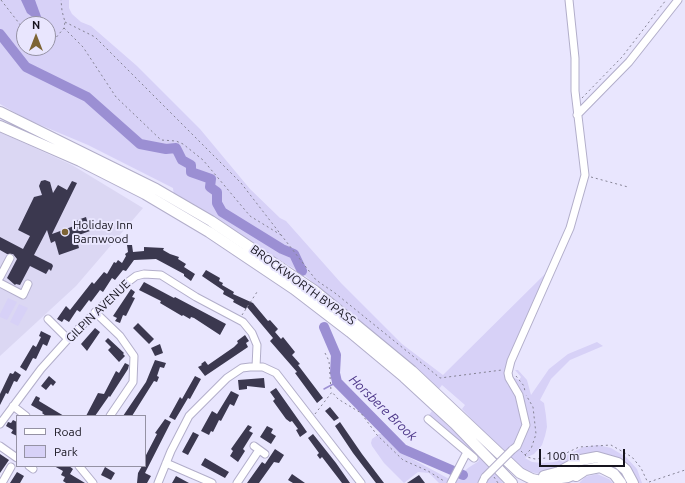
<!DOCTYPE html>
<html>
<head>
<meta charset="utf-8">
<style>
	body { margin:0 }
	#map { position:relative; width:685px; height:483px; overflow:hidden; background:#e9e6fe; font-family:Ubuntu,sans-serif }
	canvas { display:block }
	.legend { position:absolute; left:16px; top:415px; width:130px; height:52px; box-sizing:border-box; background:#e9e6fe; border:1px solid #9592a4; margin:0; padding:5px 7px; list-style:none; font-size:12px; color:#16141e }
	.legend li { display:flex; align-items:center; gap:8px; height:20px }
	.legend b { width:20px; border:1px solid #9592a4 }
	.north { position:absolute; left:16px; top:16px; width:40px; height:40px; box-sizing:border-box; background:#e9e6fe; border:1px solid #9592a4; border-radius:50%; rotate:0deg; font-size:11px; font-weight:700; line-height:16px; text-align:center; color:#16141e }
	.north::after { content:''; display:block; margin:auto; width:14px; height:18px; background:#7d6435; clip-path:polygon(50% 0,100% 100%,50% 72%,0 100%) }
	.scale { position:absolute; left:539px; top:449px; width:86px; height:18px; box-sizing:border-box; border:2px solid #16141e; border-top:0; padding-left:5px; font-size:12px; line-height:14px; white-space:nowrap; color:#16141e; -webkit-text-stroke:3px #e9e6fe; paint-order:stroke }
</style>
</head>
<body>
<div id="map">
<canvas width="685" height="483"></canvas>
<ul class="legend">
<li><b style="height:5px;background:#fff"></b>Road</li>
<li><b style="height:11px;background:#d7d1f7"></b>Park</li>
</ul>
<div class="north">N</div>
<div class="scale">100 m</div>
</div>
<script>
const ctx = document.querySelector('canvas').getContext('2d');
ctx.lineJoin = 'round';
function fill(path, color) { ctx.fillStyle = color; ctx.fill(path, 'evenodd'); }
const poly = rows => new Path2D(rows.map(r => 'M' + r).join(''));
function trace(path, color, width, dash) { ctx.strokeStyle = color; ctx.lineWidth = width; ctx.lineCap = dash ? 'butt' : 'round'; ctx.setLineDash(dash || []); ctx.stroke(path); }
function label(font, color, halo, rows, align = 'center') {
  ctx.font = font + ' Ubuntu,sans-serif'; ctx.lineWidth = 4; ctx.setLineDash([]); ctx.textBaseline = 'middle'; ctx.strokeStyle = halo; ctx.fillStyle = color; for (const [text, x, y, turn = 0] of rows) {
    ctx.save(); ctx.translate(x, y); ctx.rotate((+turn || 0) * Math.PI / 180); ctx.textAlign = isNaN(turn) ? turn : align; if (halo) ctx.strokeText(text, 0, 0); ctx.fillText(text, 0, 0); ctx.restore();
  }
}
const built = poly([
	[0,132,72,165,143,208,76,286,0,356]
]);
const green = poly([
	[0,0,69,0,69,8,72,14,81,22,91,26,137,66,200,129,250,189,280,218,286,221,341,283,402,344,443,375,548,271,506,376,508,386,512,377,519,380,521,377,515,370,518,370,527,380,531,395,549,369,568,354,597,342,603,346,570,360,551,379,540,400,544,403,546,416,547,427,545,436,542,445,534,454,525,458,532,462,543,463,554,462,583,447,598,445,611,448,626,457,637,469,642,483,635,483,615,458,562,468,540,474,522,470,517,467,462,409,465,405,442,385,439,389,303,274,174,197,173,188,88,145,26,119,0,104],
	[24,24,48,24,48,48,24,48],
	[8,298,17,302,7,320,0,317,0,314],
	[19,304,28,308,18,326,10,322],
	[432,411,486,461,503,483,452,483,468,468,479,461,429,415],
	[379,434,384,434,405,455,451,480,449,483,439,483,429,473,418,472,404,483,384,463,372,446,371,443,372,439],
	[597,474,609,479,613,483,579,483,585,477]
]);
const water = poly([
	[21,0,35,0,43,22,39,22,27,13]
]);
const stream = poly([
	[324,389,337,382]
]);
const river = poly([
	[0,34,26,67,87,97,140,144,166,149,176,148,182,160,191,165,191,172,211,179,210,187,217,192,217,203,222,212,282,249,294,254,302,271],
	[324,327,336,355,335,373,337,382,403,449,463,475]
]);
const building = poly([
	[45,180,50,182,53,193,58,185,67,190,72,181,77,183,52,234,74,226,72,222,86,217,90,231,76,236,79,248,59,255,55,241,51,243,47,230,34,255,52,264,53,266,51,271,49,269,46,274,30,266,20,285,16,284,15,285,7,278,17,259,13,254,7,254,0,250,0,237,23,249,30,236,18,230,34,197,42,195,39,186,41,181],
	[127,245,132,245,133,252,144,251,144,247,164,248,163,250,170,254,179,257,178,259,186,264,184,267,195,274,191,281,184,276,184,274,156,259,134,260,126,271,123,270,115,280,112,278,103,292,100,290,91,302,89,300,80,312,77,310,69,322,64,319,62,322,57,319,66,306,70,310,92,282,94,284,104,272,107,274,114,262,116,263,118,260,122,263,126,256,125,254,128,252],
	[206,270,220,278,219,281,223,283,222,285,234,292,233,294,253,303,268,321,270,320,278,329,275,332,281,339,283,337,295,352,292,355,300,364,298,365,323,398,317,403,295,373,297,372,270,341,273,338,247,307,246,309,233,302,234,300,223,294,224,291,202,276],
	[144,282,174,298,175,297,226,324,220,335,194,318,191,317,190,319,183,315,182,316,160,303,161,301,139,290],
	[131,289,135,292,132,297,135,298,126,316,123,315,120,323,115,321,117,318,113,316],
	[138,323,154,339,149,344,133,328],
	[95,328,100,332,87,351,81,344],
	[41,331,51,336,47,346,43,344,36,359,33,358,26,371,20,367,33,345,36,347,41,337,39,336],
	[245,335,249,341,246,343,248,347,205,376,198,367,202,365,201,364,205,361,208,365,234,347,238,343,237,341],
	[108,338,124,353,123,354,125,356,119,362,108,350,111,347,105,341],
	[160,344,163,353,155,356,151,348],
	[155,360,166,363,164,368,160,367,157,376,159,377,157,382,154,381,132,416,123,416,146,382],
	[125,363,129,365,128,369,110,397,109,396,95,416,86,416,98,393,104,394,116,371,119,373],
	[15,371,21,375,17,382,14,381,8,394,6,393,0,405,0,394,10,373,13,374],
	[49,376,56,382,53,386,51,384,46,390,41,386],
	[195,376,201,379,190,399,188,398,175,420,169,417,180,397,182,399],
	[264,378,265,388,247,386,247,389,239,390,238,380],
	[276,388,307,432,300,437,296,430,298,429,292,421,290,422,286,419,273,401,275,399,270,392],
	[231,391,239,395,234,406,230,404,221,421,219,420,213,432,211,431,209,435,201,431,212,411,217,414],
	[36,396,40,398,39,401,64,416,46,416,42,413,43,412,31,405],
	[330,407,339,418,334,421,325,411],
	[165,419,171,422,145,473,151,476,147,483,137,483,138,473,142,466,145,466,145,457,157,434,155,433],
	[13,420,17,422,17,436,11,433,13,430,6,426,8,422,11,423],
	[340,422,362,454,384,483,376,483,353,453,335,426],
	[248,425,252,427,249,431,253,433,243,449,245,451,238,462,230,456,233,451,231,449],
	[267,426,273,429,271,433,276,436,271,444,260,437],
	[193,432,199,435,188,455,182,452],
	[313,434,336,463,350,483,342,483,322,457,320,459,317,455,319,453,308,438],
	[275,449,284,455,279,463,274,462,259,483,247,483,262,462,265,464],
	[0,454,9,460,0,473],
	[205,458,229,472,225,478,201,465],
	[54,466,69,466,73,469,70,474,85,483,66,483,63,481,65,477,61,475,63,471],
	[105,467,115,473,111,480,101,475],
	[17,472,24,476,20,483,10,483],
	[292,474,305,483,293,483,288,480],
	[419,475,425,483,407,483],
	[176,476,189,483,172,483]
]);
const path = poly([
	[1,0,22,27,24,34],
	[65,22,95,37,241,183,316,280,335,293,440,378,502,370],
	[64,28,83,47,116,97,161,140,176,141,183,144,203,160,250,216,281,235],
	[48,41,54,40,64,28,65,22,62,11,61,0],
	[582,98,622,57,666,0],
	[591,177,628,187],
	[242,315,257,292],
	[325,353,329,361,331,391],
	[516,376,524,386,525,392],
	[315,414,332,392,338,399,361,413,377,435,403,460,428,471,444,481],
	[521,451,527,457,535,459,558,457,579,447,611,445,632,457,641,468,648,483],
	[525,455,531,449,536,434,533,407,526,395],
	[494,477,498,483],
	[649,482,685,470]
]);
const minor = poly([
	[577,115,629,62,678,0],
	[0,277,10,258],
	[0,283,23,295,28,284],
	[95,312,120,336,134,356,133,382,110,416],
	[48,319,68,339],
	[13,406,26,416],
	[428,419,474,458],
	[0,424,41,369,68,339,124,285,136,276,144,274,161,275,196,297,243,322,252,333,257,345,256,367],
	[0,446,17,458],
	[254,446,265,454],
	[512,450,517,446,526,425,519,395,509,378,508,373,511,361,570,228,585,175,575,91,575,58,569,0],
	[166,463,212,483],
	[29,466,33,469],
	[79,466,93,483],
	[2,483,11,467],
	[158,483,171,451,189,416,227,378,242,368,250,367,263,367,276,373,361,483],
	[237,483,259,450],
	[451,483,467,452],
	[482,483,485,477]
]);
const highway = poly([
	[0,112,156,189,211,221,315,291,412,371,520,473,532,479,541,481,568,477,580,472],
	[0,126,80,161,145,194,209,232,294,289,350,332,404,377,455,424,512,483],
	[544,476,559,472,581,460,597,457,618,463,626,470,633,483],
	[576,476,585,470,600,467,614,474,621,483]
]);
const minorBridge = poly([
	[485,477,512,450]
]);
const markers = [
	[65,232,4,"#7d6435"]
];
const poiNames = [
	["Holiday Inn",73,225],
	["Barnwood",73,239]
];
const streetNames = [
	["BROCKWORTH BYPASS",303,285,36],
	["GILPIN AVENUE",98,311,-44]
];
const waterNames = [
	["Horsbere Brook",383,408,44]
];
fill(built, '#dbd7f3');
fill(green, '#d7d1f7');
fill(water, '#9b8fd3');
trace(stream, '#9b8fd3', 1.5);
trace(river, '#9b8fd3', 10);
fill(building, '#3b384f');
trace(minor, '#b2aeca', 9);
trace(highway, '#b2aeca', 12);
trace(path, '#858394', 1, [2, 3]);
trace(minor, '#fff', 7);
trace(highway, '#fff', 10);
trace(minorBridge, '#b2aeca', 9, []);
trace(minorBridge, '#fff', 7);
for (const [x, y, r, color] of markers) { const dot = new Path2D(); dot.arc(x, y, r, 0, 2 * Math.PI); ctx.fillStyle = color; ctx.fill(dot); trace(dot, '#e9e6fe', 1.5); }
label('12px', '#16141e', '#e9e6fe', poiNames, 'left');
label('12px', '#16141e', '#e9e6fe', streetNames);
label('italic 13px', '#4c3688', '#e9e6fe', waterNames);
</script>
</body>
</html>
